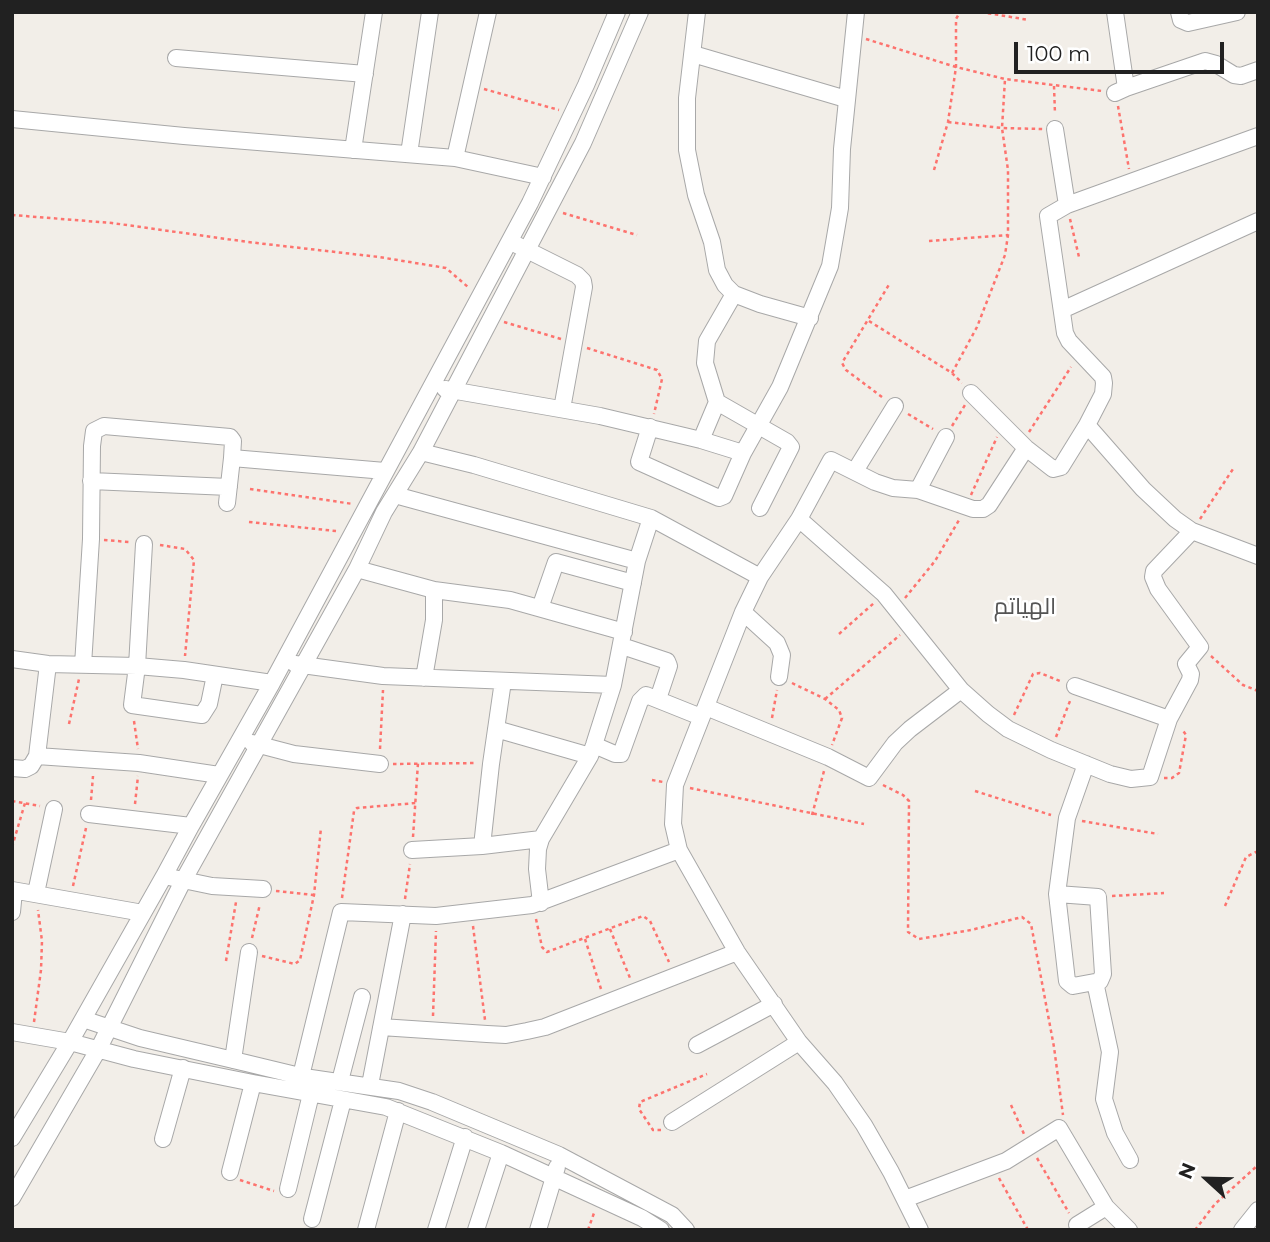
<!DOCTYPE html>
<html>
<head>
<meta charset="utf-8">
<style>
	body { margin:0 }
	#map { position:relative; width:1270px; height:1242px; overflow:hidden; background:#f2eee8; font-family:Montserrat,sans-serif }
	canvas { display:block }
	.frame { position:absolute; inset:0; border:14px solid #212121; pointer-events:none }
	.north { position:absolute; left:1172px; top:1144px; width:70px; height:70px; -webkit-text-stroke:5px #fff; paint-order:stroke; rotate:292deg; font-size:19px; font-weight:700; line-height:28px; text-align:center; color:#212121 }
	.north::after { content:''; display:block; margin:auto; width:24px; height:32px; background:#212121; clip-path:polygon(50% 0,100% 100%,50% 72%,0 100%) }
	.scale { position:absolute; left:1014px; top:42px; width:210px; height:32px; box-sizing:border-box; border:4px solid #212121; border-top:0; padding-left:9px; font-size:21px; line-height:24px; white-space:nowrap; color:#212121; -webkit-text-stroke:5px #fff; paint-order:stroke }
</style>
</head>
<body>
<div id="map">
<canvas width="1270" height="1242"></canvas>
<div class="frame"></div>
<div class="north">N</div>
<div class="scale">100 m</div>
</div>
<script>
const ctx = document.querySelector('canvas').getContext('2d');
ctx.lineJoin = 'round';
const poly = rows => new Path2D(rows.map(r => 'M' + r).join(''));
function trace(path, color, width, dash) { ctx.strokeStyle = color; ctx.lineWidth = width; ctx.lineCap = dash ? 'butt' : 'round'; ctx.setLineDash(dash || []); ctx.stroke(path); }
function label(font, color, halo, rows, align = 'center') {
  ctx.font = font + ' Montserrat,Cairo,sans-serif'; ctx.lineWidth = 5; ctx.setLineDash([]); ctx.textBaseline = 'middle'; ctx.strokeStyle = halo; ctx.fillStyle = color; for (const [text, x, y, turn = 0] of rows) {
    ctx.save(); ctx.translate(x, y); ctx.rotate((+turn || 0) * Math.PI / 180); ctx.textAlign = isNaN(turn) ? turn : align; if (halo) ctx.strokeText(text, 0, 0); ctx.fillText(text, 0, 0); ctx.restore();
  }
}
const path = poly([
	[981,12,1029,20],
	[866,39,956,67,1005,79,1102,91],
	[1054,86,1055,114],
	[484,89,559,110],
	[1118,106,1129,169],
	[948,122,1002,128,1043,129],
	[934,170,948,122,956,67,956,19,960,12],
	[563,213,637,235],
	[12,215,112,223,248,242,379,257,446,268,468,287],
	[1070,219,1079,257],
	[929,241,1008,235],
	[869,321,952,373,962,383],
	[504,322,561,339],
	[587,348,657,370,662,379,654,414],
	[952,373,977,327,1005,255,1008,235,1008,170,1002,128,1005,79],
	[882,397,846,370,842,363,890,283],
	[908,414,933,429],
	[952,426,965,405],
	[1029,432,1071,367],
	[250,489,353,504],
	[971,495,997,437],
	[1200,519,1233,469],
	[249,522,336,531],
	[104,540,129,542],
	[160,545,185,549,194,560,185,656],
	[905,598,935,561,959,520],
	[839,634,874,603],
	[1211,656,1243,685,1258,691],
	[792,683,825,699,839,710,842,718,832,745],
	[825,699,900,635],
	[1014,715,1033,674,1040,673,1060,681],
	[772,718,777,690],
	[134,721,138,749],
	[69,724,79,679],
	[1056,737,1070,701],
	[380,749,383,690],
	[393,764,477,763],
	[1164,778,1172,778,1179,773,1186,735,1182,729],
	[652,780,663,782],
	[883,785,903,795,909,801,908,932,919,939,971,930,1022,917,1031,924,1054,1047,1063,1115],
	[690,788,864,824],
	[975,791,1051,815],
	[91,800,93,776],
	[12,801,40,806],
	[135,804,138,776],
	[812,815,824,771],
	[1082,821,1158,834],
	[413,837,418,763],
	[12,847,25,803],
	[73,886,86,828],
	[276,891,314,895],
	[1112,896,1164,893],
	[342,898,354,811,357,808,416,803],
	[405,899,410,864],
	[1225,906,1246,857,1258,851],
	[536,919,542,947,547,952,643,916,650,921,669,962],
	[473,926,485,1020],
	[610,929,630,978],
	[252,938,260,904],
	[585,939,601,989],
	[262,956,295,964,300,960,314,895,321,828],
	[226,961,236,902],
	[433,1016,436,931],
	[34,1022,41,970,42,941,38,910],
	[1011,1105,1024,1134],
	[661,1130,653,1130,639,1109,640,1102,707,1074],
	[1037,1158,1069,1213],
	[999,1178,1028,1230],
	[240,1180,274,1191],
	[588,1230,594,1213],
	[1195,1230,1215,1204,1258,1165]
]);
const minor = poly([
	[697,12,687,98,687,150,696,195,712,242,717,270,725,285,734,294,760,304,810,318],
	[1115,12,1126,88,1115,93],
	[1179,12,1181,20,1188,23,1237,12],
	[693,54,846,99],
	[176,58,365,74],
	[1126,88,1205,61,1216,64,1234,75,1241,76,1258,70],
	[12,119,184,136,455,158,543,177],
	[1055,129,1067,205],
	[353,150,374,12],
	[409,154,430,12],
	[455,158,488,12],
	[517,245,577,275,583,281,584,287,562,409],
	[1062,310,1258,221],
	[445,389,600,416,701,440,743,453],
	[971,393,1026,448,1053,469,1061,467,1087,425,1103,394,1104,383,1103,377,1069,341,1065,333,1048,216,1067,205,1258,136],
	[717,402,787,442,791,447,760,508],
	[1087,425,1143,489,1175,519,1192,531,1258,556],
	[650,427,639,462,719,498,724,496,743,453,780,387,830,266,840,208,842,149,856,12],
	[701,440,717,402,705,363,707,341,734,294],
	[421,452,474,465,651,518,760,577],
	[855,471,895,406],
	[91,481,229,487],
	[918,490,946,437],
	[395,495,637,561],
	[227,503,232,458,385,471],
	[799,519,884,594,961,690,988,714,1008,729,1051,750,1110,774,1131,779,1150,777,1169,719,1190,680,1191,674,1186,664,1200,647,1158,589,1153,577,1154,571,1192,531],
	[144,544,137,666,132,705,202,715,209,704,215,675],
	[357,569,434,590,510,600,624,632],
	[540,608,556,562,633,583],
	[743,612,777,643,782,655,779,677],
	[622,646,667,661,669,666,658,699],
	[12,659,48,664,137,666,184,670,272,683],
	[295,664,383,676,613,685],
	[83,665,91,539,92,446,94,431,104,426,230,437,233,441,232,458],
	[424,678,434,620,434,590],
	[1075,686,1169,719],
	[706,707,828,757,869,778,895,743,910,729,961,690],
	[496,729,590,756],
	[252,743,294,754,380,764],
	[594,745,615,754,621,754,640,701,646,695,701,717],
	[37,756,139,763,219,775],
	[12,768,25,769,31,766,37,756,48,664],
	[89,814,191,826,272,683,530,203,586,85,617,12],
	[482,846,491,764,503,681],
	[412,850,482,846,541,839],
	[164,876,191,826],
	[12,890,143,913],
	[36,893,54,809],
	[1057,894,1098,897,1103,974,1100,981,1073,986,1067,981,1057,894,1067,818,1086,764],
	[541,903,537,869,538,849,541,839,590,756,594,745,613,685,637,561,651,518],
	[12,912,14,891],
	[1095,982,1110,1052,1104,1099,1115,1133,1130,1160],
	[83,1019,140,1038,246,1063,304,1077,399,1091,432,1102,559,1155,672,1215,686,1230],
	[381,1027,487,1034,506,1035,527,1031,545,1027,737,952],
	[12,1032,70,1042,134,1059,253,1083,386,1107,501,1153,642,1218,661,1230],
	[697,1045,774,1004],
	[233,1060,249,952],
	[301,1076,341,912,436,916,532,905,679,850],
	[340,1081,362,997],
	[370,1085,403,914],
	[672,1122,799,1042],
	[12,1138,70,1042,164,876,212,886,263,889],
	[163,1139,183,1068],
	[230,1172,253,1083],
	[288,1189,311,1094],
	[12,1198,98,1050,183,881,357,569,384,512,421,452,583,143,640,12],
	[905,1199,1006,1161,1059,1128,1106,1207,1129,1230],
	[312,1219,343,1100],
	[1077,1225,1106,1207],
	[366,1230,398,1111],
	[436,1230,465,1137],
	[476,1230,501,1153],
	[538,1230,557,1167],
	[920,1230,891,1172,864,1125,835,1083,799,1042,737,952,679,850,673,824,675,785,743,612,760,577,799,519,831,460,875,482,893,488,918,490,973,509,983,509,989,505,1026,448],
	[1242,1230,1258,1210]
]);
const quarterNames = [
	["الهياتم",1025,607]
];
trace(minor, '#a8a8a8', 18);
trace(path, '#fd736e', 2.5, [3.5, 3.5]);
trace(minor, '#fff', 16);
label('23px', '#545454', '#fff', quarterNames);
</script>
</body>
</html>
